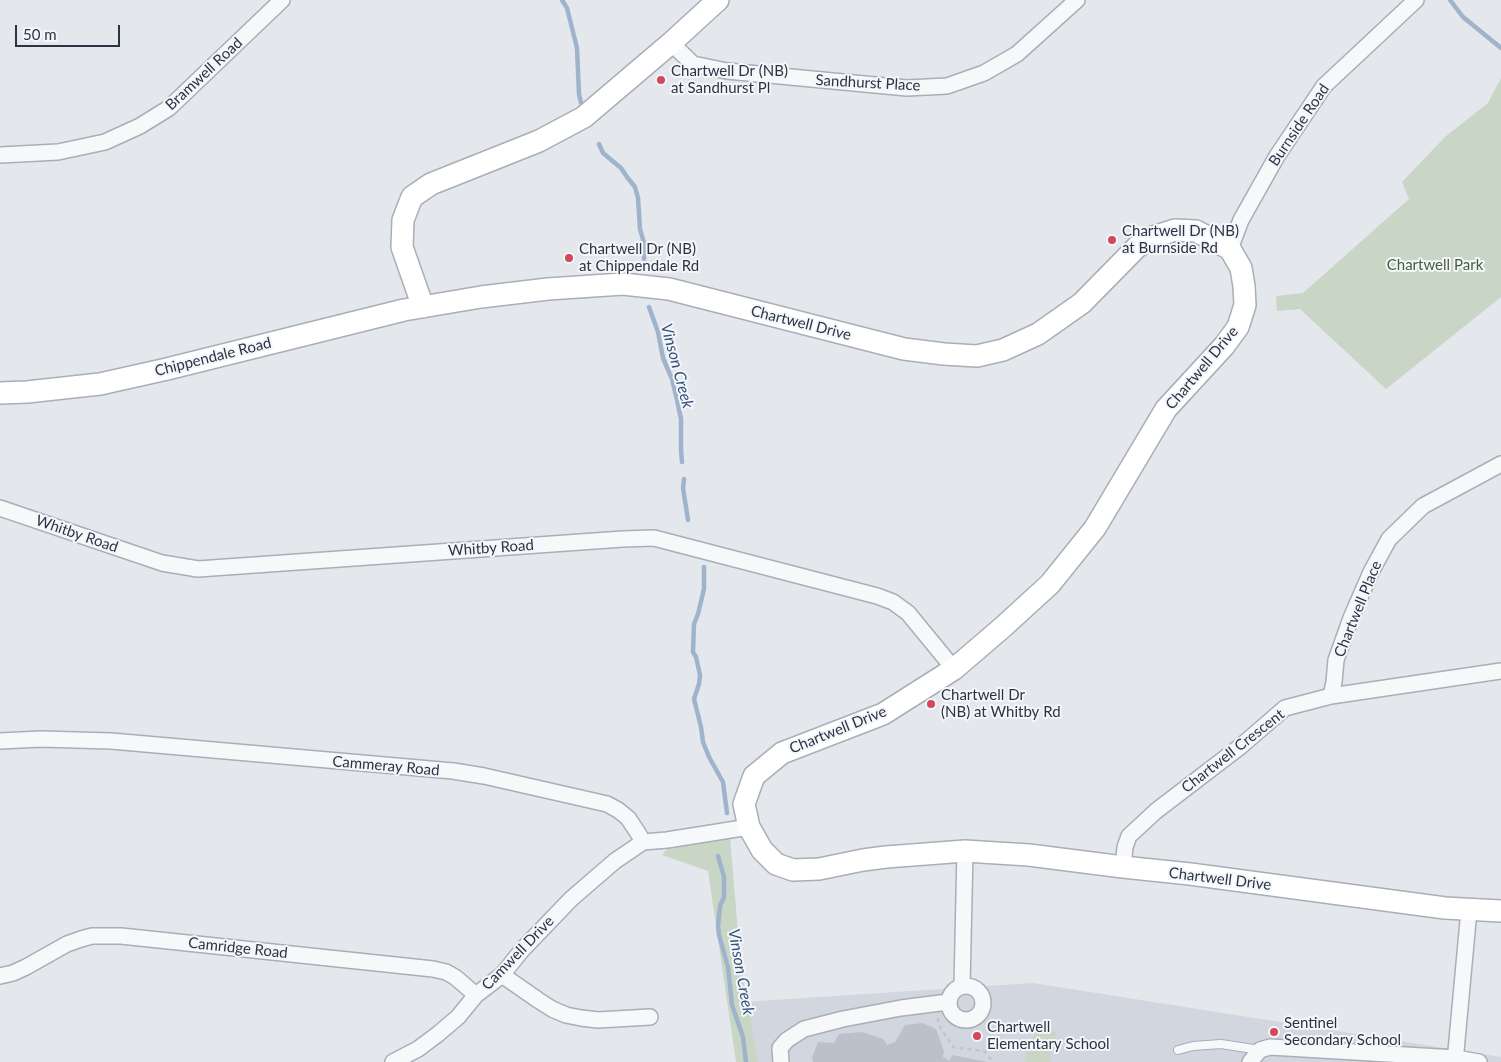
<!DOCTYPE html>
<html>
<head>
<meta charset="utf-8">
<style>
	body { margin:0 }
	#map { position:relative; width:1501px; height:1062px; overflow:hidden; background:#e4e7ec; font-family:Lato,sans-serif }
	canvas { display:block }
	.scale { position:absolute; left:15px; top:25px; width:105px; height:22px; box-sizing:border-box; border:2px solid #2b3445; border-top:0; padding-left:6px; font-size:15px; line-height:18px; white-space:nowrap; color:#2b3445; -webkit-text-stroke:4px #f4f6f9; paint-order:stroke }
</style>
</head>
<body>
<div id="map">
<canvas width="1501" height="1062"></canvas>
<div class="scale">50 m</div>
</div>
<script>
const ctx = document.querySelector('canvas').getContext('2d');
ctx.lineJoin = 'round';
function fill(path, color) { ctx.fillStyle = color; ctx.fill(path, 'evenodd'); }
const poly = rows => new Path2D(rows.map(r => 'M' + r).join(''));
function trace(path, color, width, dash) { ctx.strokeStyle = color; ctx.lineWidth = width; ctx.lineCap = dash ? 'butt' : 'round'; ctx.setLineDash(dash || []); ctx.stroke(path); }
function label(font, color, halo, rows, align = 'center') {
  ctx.font = font + ' Lato,sans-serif'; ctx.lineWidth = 4; ctx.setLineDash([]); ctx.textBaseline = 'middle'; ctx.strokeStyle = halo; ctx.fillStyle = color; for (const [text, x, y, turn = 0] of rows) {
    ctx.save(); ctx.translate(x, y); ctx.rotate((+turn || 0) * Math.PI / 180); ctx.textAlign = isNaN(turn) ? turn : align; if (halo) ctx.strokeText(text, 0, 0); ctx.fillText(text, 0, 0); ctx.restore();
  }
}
const built = poly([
	[1033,983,1501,1057,1501,1062,754,1062,744,1002]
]);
const green = poly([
	[1501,78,1501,297,1386,389,1300,309,1277,311,1276,296,1303,293,1409,199,1402,182,1446,136,1488,103],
	[730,838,741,967,758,1062,736,1062,708,871,662,855,670,846],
	[1043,1028,1048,1028,1056,1032,1056,1036,1050,1054,1050,1062,1025,1062,1028,1047,1037,1029]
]);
const stream = poly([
	[562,0,567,8,577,48,579,94,581,103],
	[1450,0,1463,17,1501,48],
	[599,144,603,153,621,168,627,177,635,187,638,198,640,229,644,243,644,259],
	[649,307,658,332,663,358,672,379,677,400,681,419,681,449,682,462],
	[684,479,683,488,688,520],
	[704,567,704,589,698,614,694,624,693,652,696,657,700,675,699,684,694,699,701,727,703,742,709,757,723,782,727,813],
	[718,856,724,877,724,897,720,906,718,926,719,935,728,967,732,1005,743,1037,746,1062]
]);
const building = poly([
	[923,1023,936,1029,944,1051,943,1057,950,1061,952,1055,987,1062,813,1062,812,1058,818,1042,834,1043,839,1034,862,1032,883,1039,887,1045,895,1042,905,1025]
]);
const path = poly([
	[938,1018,938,1024,953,1047,984,1051,993,1062]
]);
const lane = poly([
	[1178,1050,1193,1046,1221,1044,1260,1050]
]);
const street = poly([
	[671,43,693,64,727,71,907,88,947,86,984,73,1017,54,1077,0],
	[0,155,58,152,105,142,140,126,169,108,282,0],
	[1230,249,1241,220,1277,156,1324,86,1416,0],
	[0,508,162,563,198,569,623,539,654,538,877,596,893,602,908,613,954,669],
	[1331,696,1334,682,1336,660,1351,618,1371,572,1389,539,1423,506,1501,464],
	[0,741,41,739,111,741,453,771,484,776,607,804,618,810,628,818,638,833,643,842],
	[643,842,667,840,749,827],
	[1123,867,1125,847,1129,836,1156,811,1241,746,1285,708,1331,696,1501,671],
	[502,975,538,1000,552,1009,566,1015,581,1018,598,1020,650,1017],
	[0,976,13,973,26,967,67,944,81,939,92,936,121,936,433,969,446,972,455,977,476,995],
	'949 1003a17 17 0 1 1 34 0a17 17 0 1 1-34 0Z',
	[962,986,965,851],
	[393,1062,418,1049,438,1034,458,1017,476,995,502,975,522,950,571,899,615,861,643,842],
	[781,1062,780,1048,787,1040,804,1029,843,1019,901,1008,948,1002],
	[1250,1062,1260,1050,1270,1047,1456,1058,1479,1062],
	[1455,1062,1469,910]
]);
const secondary = poly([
	[423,307,402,247,403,220,412,197,431,184,539,141,584,117,671,43,718,0],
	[0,393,27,392,100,384,167,369,404,310,481,297,548,289,623,284,669,289,904,349,944,354,977,356,1003,350,1038,334,1082,303,1137,247,1153,237,1175,230,1196,231,1230,249,1241,268,1244,286,1245,305,1238,327,1224,346,1166,409,1095,528,1050,584,1003,627,954,669,883,714,782,753,754,776,744,804,749,827,762,850,776,864,793,870,819,869,863,860,886,857,965,851,1029,855,1123,867,1190,874,1445,908,1501,911]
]);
const markers = [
	[661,80,5,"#d1495b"],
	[1112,240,5,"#d1495b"],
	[569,258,5,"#d1495b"],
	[931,704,5,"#d1495b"],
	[1274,1032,5,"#d1495b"],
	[977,1036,5,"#d1495b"]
];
const poiNames = [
	["Chartwell Dr (NB)",671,71],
	["at Sandhurst Pl",671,88],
	["Chartwell Dr (NB)",1122,231],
	["at Burnside Rd",1122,248],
	["Chartwell Dr (NB)",579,249],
	["at Chippendale Rd",579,266],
	["Chartwell Dr",941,695],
	["(NB) at Whitby Rd",941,712],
	["Sentinel",1284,1023],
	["Secondary School",1284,1040],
	["Chartwell",987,1027],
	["Elementary School",987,1044]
];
const streetNames = [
	["Bramwell Road",204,74,-43],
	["Sandhurst Place",868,83,3],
	["Burnside Road",1299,125,-56],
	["Chartwell Drive",801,323,14],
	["Chippendale Road",213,357,-14],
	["Chartwell Drive",1202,368,-50],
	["Whitby Road",77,534,19],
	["Whitby Road",491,548,-4],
	["Chartwell Place",1358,609,-68],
	["Chartwell Drive",838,730,-22],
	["Chartwell Crescent",1233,751,-38],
	["Cammeray Road",386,766,5],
	["Chartwell Drive",1220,879,7],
	["Camridge Road",238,948,6],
	["Camwell Drive",518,953,-46]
];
const parkNames = [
	["Chartwell Park",1435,265]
];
const waterNames = [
	["Vinson Creek",677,366,75],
	["Vinson Creek",741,972,80]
];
fill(built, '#d2d6de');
fill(green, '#c9d6c5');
trace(stream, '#9fb4cc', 4.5);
fill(building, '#bbc0ca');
trace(lane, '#a9aeb7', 10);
trace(street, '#a9aeb7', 18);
trace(secondary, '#a9aeb7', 24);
trace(path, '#c2c5cb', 2.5, [4, 4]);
trace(lane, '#f7f8fa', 8);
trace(street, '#f7f8fa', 15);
trace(secondary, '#fff', 21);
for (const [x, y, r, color] of markers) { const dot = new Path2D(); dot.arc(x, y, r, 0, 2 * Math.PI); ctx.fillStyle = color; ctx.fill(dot); trace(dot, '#f4f6f9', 2); }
label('15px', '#2b3445', '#f4f6f9', poiNames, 'left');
label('15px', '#2b3445', '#f4f6f9', streetNames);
label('15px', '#3f6138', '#f4f6f9', parkNames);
label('italic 16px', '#34527a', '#f4f6f9', waterNames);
</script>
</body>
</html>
